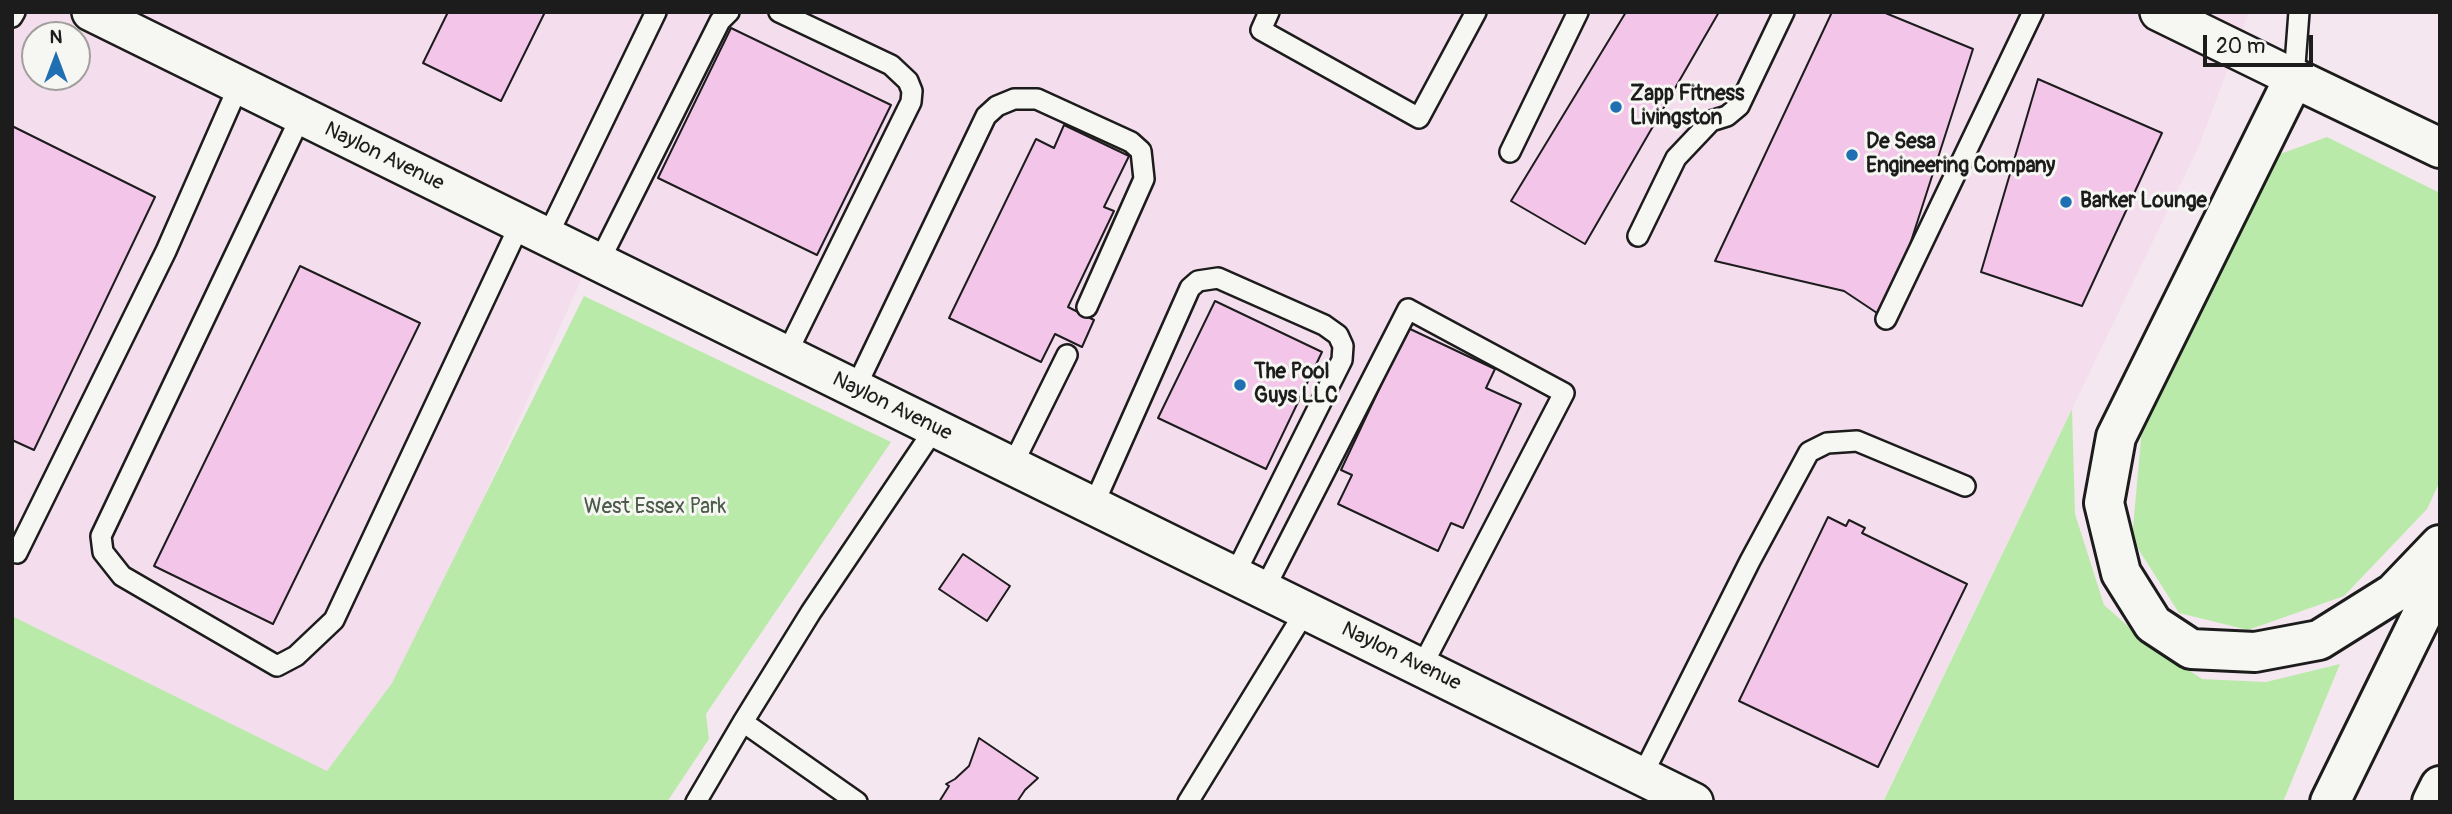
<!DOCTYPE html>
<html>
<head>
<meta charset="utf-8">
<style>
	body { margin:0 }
	#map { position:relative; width:2452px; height:814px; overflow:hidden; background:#f5e7ef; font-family:Pangolin,sans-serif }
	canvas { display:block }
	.frame { position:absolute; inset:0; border:14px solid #1c1c1c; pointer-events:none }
	.north { position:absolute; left:21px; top:21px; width:70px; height:70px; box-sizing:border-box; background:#f6f6f2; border:2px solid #9f9f9c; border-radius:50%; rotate:0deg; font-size:19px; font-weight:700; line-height:28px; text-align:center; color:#1c1c1c }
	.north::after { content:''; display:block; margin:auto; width:24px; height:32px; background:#1f6fb2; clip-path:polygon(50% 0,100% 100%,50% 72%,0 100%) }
	.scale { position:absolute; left:2203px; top:35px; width:110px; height:32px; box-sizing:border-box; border:4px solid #1c1c1c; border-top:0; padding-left:9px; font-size:21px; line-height:24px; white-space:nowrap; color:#1c1c1c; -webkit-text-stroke:5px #f6f6f2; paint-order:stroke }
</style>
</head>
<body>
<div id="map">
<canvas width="2452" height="814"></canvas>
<div class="frame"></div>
<div class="north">N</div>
<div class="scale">20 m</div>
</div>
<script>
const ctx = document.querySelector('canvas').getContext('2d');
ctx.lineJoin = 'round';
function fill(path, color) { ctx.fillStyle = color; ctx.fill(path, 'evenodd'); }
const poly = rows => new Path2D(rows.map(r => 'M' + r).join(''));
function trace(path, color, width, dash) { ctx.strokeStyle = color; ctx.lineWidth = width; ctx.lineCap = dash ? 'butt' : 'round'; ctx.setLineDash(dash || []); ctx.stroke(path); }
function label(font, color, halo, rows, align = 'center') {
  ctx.font = font + ' Pangolin,sans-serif'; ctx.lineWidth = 6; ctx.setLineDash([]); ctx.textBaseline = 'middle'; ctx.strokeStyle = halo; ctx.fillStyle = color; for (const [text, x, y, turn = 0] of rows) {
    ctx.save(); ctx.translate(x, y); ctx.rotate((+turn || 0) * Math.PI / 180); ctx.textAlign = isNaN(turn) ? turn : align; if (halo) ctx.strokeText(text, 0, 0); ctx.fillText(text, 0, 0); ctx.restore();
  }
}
const built = poly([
	[12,12,2249,12,2199,146,1882,802,1691,802,590,260,415,651,327,772,12,616],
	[35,35,77,35,77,77,35,77]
]);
const green = poly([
	[2327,137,2440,193,2440,481,2427,509,2344,596,2248,630,2179,613,2132,539,2143,416,2272,157],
	[584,296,891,442,706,714,709,739,667,802,12,802,12,616,327,771,392,683],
	[2072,409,2075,514,2104,605,2145,641,2202,679,2266,682,2340,664,2283,802,1883,802]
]);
const building = poly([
	[448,12,545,12,501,101,423,63,448,12],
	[1626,12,1719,12,1585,244,1511,201,1626,12],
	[1832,12,1883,12,1973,49,1886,319,1844,291,1715,261,1832,12],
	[731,28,891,105,817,255,658,178,731,28],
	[2038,79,2162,133,2082,306,1981,272,2038,79],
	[1064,125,1129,156,1104,207,1114,211,1068,307,1094,320,1082,347,1055,334,1041,362,949,318,1036,139,1054,148,1064,125],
	[12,126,155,197,34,450,12,440,12,126],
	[300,266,420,323,273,624,154,566,300,266],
	[1215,301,1322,352,1266,469,1158,418,1215,301],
	[1408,328,1495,369,1486,388,1521,404,1463,528,1451,523,1438,551,1338,504,1352,475,1341,470,1408,328],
	[1828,517,1846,526,1849,520,1865,528,1862,533,1967,584,1878,767,1739,701,1828,517],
	[963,554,1010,586,987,621,939,589,963,554],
	[979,738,1038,778,1025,790,1017,802,939,802,949,786,946,784,955,779,969,766,979,738]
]);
const lane = poly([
	[779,12,891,65,908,81,912,91,911,102,786,355],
	[1269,12,1261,30,1419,118,1476,12],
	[12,17,15,12],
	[2294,78,2299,12],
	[301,116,101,536,103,552,122,576,277,666,296,656,334,620,520,224],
	[1510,152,1578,12],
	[1638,236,1676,158,1711,121,1727,116,1739,106,1784,12],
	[547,237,656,12],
	[599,262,720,21,729,12],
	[1886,319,2033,12],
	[855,389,986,116,997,106,1014,99,1037,99,1131,142,1141,151,1144,179,1087,307],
	[1012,466,1067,355],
	[1093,506,1190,288,1198,281,1218,278,1324,325,1338,335,1343,346,1342,360,1234,576],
	[12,550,17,553,166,251,239,85],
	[1264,590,1408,309,1564,393,1421,668],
	[1642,776,1750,561,1809,452,1827,443,1857,441,1965,486],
	[696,802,743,722],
	[857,802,743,722,811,612,935,428],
	[1188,802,1306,610]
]);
const street = poly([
	[91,12,1694,802],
	[2159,12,2294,78]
]);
const secondary = poly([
	[2294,78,2440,148]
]);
const primary = poly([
	[2294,78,2116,437,2104,503,2121,573,2153,624,2191,649,2255,652,2319,640,2394,593,2440,545],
	[2330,802,2440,578],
	[2432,802,2440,786]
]);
const markers = [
	[1616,107,7,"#1f6fb2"],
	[1852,155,7,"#1f6fb2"],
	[2066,202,7,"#1f6fb2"],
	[1240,385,7,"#1f6fb2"]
];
const poiNames = [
	["Zapp Fitness",1630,95],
	["Livingston",1630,119],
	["De Sesa",1866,143],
	["Engineering Company",1866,167],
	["Barker Lounge",2080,202],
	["The Pool",1254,373],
	["Guys LLC",1254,397]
];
const streetNames = [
	["Naylon Avenue",384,157,26],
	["Naylon Avenue",892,407,26],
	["Naylon Avenue",1401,657,26]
];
const parkNames = [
	["West Essex Park",655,508]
];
fill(built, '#f4dded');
fill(green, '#baeaaa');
fill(building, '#f3c5e9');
trace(building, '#1c1c1c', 2);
trace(lane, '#1c1c1c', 24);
trace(street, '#1c1c1c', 42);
trace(secondary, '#1c1c1c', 44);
trace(primary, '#1c1c1c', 44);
trace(lane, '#f6f6f2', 19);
trace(street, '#f6f6f2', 37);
trace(secondary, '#f6f6f2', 38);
trace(primary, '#f6f6f2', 38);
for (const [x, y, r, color] of markers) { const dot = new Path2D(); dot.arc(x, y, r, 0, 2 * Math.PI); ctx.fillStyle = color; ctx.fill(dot); trace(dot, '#f6f6f2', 2.5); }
label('bold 21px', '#1c1c1c', '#f6f6f2', poiNames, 'left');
label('21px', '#1c1c1c', '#f6f6f2', streetNames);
label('21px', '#4b5a47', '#f6f6f2', parkNames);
</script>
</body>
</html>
